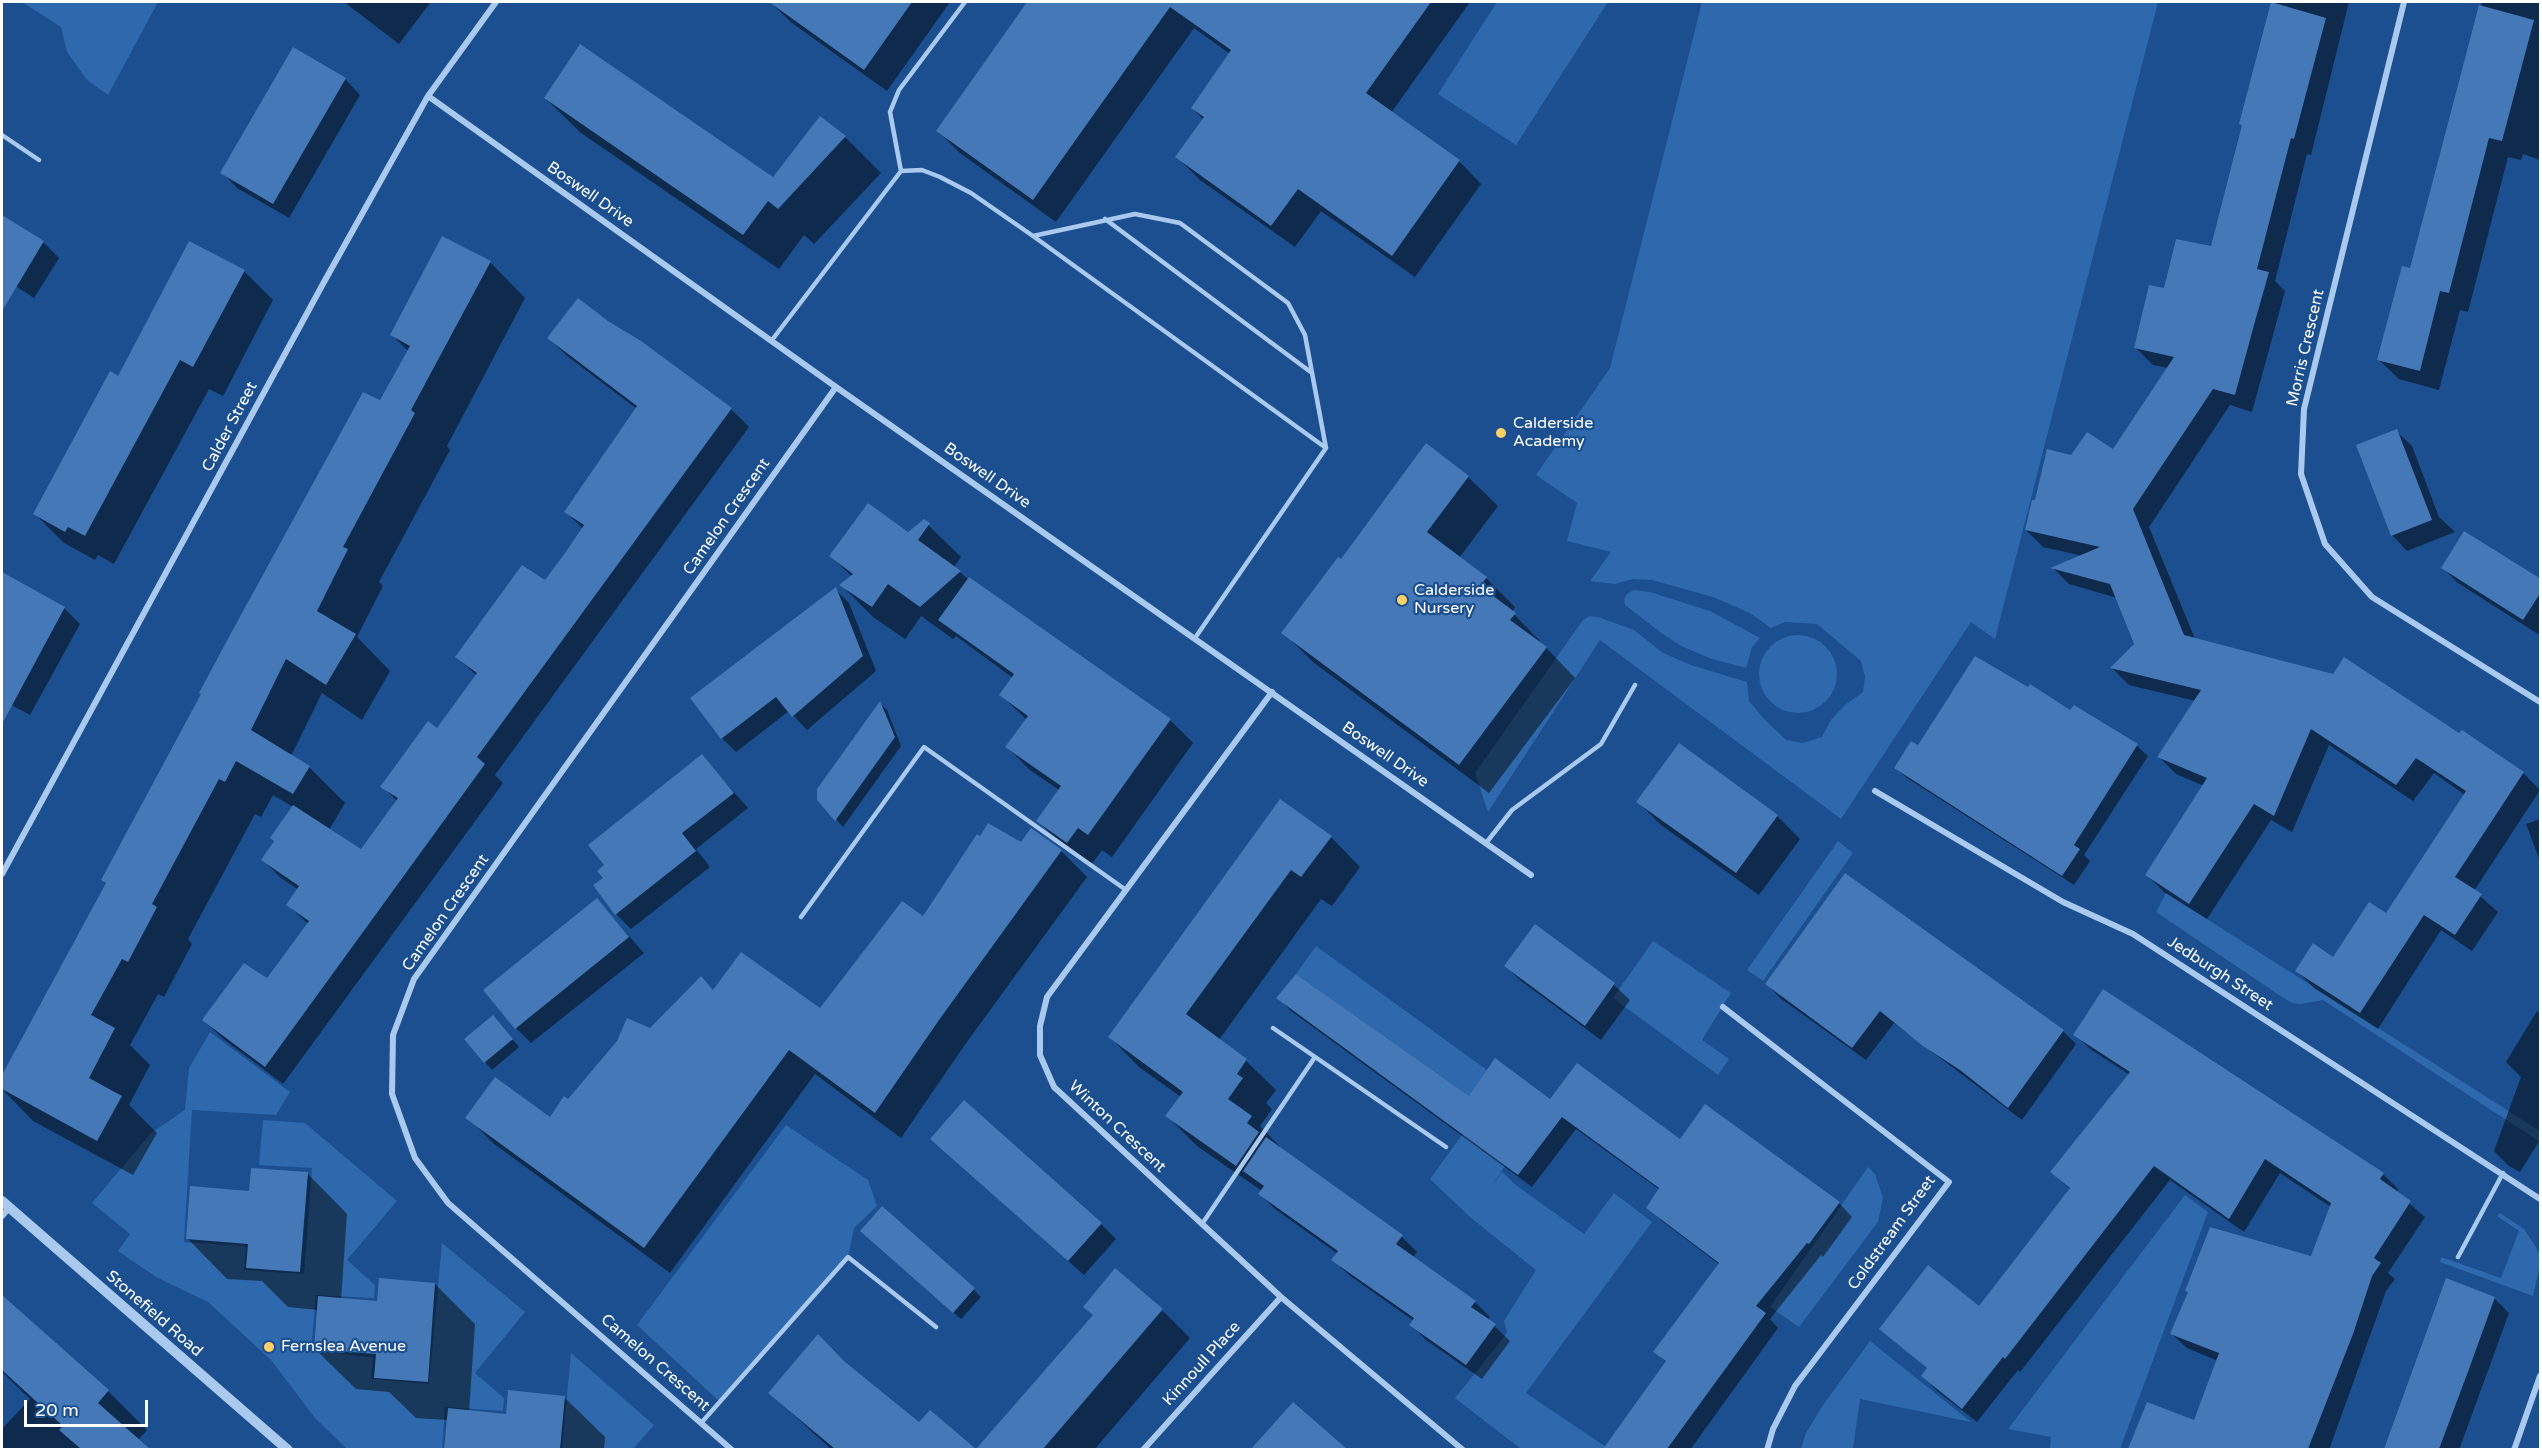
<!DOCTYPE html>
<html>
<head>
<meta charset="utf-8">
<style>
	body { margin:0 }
	#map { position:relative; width:2542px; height:1451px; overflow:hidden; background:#1b4f8f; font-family:"Varela Round",sans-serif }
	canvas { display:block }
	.frame { position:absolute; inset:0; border:3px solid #fff; pointer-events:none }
	.scale { position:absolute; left:24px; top:1400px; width:124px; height:27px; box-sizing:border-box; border:3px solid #fff; border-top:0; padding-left:8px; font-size:18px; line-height:21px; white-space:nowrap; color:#fff; -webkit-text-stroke:4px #1b4f8f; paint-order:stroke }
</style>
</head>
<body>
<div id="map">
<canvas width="2542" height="1451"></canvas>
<div class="frame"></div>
<div class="scale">20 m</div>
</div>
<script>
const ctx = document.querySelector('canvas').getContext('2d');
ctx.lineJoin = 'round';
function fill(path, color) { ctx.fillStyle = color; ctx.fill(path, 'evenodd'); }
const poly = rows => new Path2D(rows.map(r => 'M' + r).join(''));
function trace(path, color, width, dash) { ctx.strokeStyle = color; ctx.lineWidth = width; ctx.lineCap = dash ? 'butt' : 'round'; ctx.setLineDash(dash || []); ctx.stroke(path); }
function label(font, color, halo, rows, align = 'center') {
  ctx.font = font + ' "Varela Round",sans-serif'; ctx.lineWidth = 4.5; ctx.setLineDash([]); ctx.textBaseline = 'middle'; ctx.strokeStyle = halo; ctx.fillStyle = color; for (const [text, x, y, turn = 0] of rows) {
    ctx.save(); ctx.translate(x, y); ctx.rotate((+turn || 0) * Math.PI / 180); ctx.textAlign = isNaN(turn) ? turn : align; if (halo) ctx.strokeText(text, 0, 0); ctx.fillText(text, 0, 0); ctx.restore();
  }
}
const green = poly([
	[22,2,158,2,108,95,87,80,67,52,61,27],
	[1497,2,1608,2,1516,145,1438,94],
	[1702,2,2158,2,1995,639,1971,622,1841,819,1600,640,1488,812,1475,773,1583,620,1590,616,1601,618,1634,630,1663,653,1691,665,1747,682,1749,701,1765,720,1786,740,1803,743,1822,737,1831,720,1845,705,1863,692,1865,677,1861,661,1817,624,1785,622,1771,628,1750,613,1713,597,1652,580,1633,579,1615,584,1590,581,1611,552,1567,541,1577,503,1536,475,1610,368],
	[1634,590,1650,592,1710,611,1760,638,1752,647,1746,668,1712,659,1681,646,1660,632,1625,605,1624,599,1628,593],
	'1759 674a39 39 0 1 1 78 0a39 39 0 1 1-78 0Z',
	[1838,841,1853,853,1763,981,1747,970],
	[2166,893,2540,1131,2540,1142,2323,1000,2301,1004,2292,1003,2282,997,2156,912],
	[1653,941,1731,993,1702,1040,1729,1059,1718,1075,1613,998],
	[1316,946,1542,1110,1493,1184,1502,1172,1517,1186,1584,1234,1614,1193,1652,1222,1526,1393,1609,1449,1521,1449,1455,1398,1500,1342,1507,1332,1504,1321,1536,1270,1470,1217,1430,1179,1483,1106,1296,974],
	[210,1032,290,1092,276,1115,192,1110,184,1242,246,1246,244,1270,304,1274,312,1168,259,1165,263,1120,305,1123,397,1201,347,1260,375,1285,374,1298,316,1295,311,1351,373,1357,371,1379,429,1384,442,1243,525,1312,475,1373,504,1398,503,1411,445,1407,442,1449,347,1449,315,1418,271,1360,208,1302,156,1277,118,1251,130,1234,92,1203,151,1133,185,1110,189,1068],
	[786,1125,868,1180,877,1206,854,1228,848,1257,720,1402,637,1325],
	[1868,1167,1875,1174,1883,1198,1878,1222,1799,1327,1770,1307],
	[2185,1195,2208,1212,2120,1449,2050,1449,2051,1437,2008,1429],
	[2500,1213,2524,1229,2536,1247,2540,1257,2539,1269,2533,1296,2440,1262,2441,1257,2501,1278,2519,1231,2497,1216],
	[1870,1341,1971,1422,1860,1399,1853,1449,1801,1449,1806,1433,1823,1405],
	[571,1353,654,1425,633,1449,562,1449]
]);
const shadow = poly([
	[344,2,431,2,399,44],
	[770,2,950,2,887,91,792,23],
	[1030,2,1470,2,1391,113,1459,161,1481,184,1415,277,1321,211,1295,247,1200,180,1177,157,1204,120,1192,108,1230,54,1194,28,1056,222,960,153,938,131],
	[2272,2,2349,2,2311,155,2307,154,2275,281,2285,291,2252,412,2230,405,2149,527,2195,639,2460,735,2523,773,2540,790,2474,891,2498,912,2472,951,2441,930,2378,1029,2314,988,2297,971,2334,959,2386,915,2465,795,2434,773,2413,801,2329,745,2292,832,2271,820,2207,919,2164,892,2147,875,2204,786,2176,774,2159,757,2196,701,2129,685,2112,668,2136,644,2117,598,2069,584,2053,568,2083,556,2043,547,2026,530,2036,502,2072,457,2114,451,2168,368,2153,365,2136,348,2165,290,2212,248,2244,127,2241,124],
	[2482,2,2540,2,2540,160,2523,154,2521,160,2508,157,2468,312,2460,310,2439,390,2399,379,2379,360,2412,270],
	[345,79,360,95,289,218,237,188,222,172],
	[545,98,773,179,820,118,845,137,881,173,814,244,804,235,779,269,581,133],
	[2,217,43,242,59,258,34,298,2,277],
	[490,262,525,298,447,446,450,450,379,582,383,586,357,637,390,671,362,720,322,693,291,756,309,767,345,803,329,830,362,852,398,802,382,786,438,730,477,676,457,657,545,582,583,529,566,512,637,409,567,356,549,338,731,409,749,427,495,775,503,783,283,1084,222,1038,204,1020,268,980,308,924,288,905,299,890,281,878,263,860,293,807,273,795,261,817,255,814,188,939,192,944,164,997,158,994,130,1045,150,1065,129,1105,157,1133,133,1175,33,1121,2,1089,2,1078,107,885,103,880,409,352,392,335],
	[244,271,273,300,223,396,209,389,114,564,98,555,95,560,64,543,35,514,119,378],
	[2396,431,2412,446,2439,517,2455,532,2407,551,2392,535],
	[1468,477,1498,506,1459,558,1486,578,1515,607,1512,612,1575,678,1489,793,1313,662,1283,632,1341,561],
	[924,521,961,557,954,567,969,580,1170,720,1193,743,1112,857,1102,850,1091,865,1061,844,1038,821,1059,790,1030,770,1007,747,1027,720,1001,695,1013,678,956,636,953,639,921,616,905,639,873,617,841,585,852,577,831,556,908,534],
	[2442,567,2540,581,2540,631,2538,634,2458,583],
	[11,579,64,608,80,624,30,715,2,700,2,595],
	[835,589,849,603,876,671,807,730,789,711,736,752,722,738],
	[880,703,887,710,901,746,843,827,818,799],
	[2070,711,2137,746,2148,756,2084,855,2090,861,2074,885,1907,778,1896,768,1919,747],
	[702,756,748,808,696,849,710,867,631,929,616,914,605,878],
	[1280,801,1331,837,1360,867,1332,906,1321,899,1219,1040,1246,1061,1276,1090,1266,1103,1272,1109,1260,1126,1280,1147,1279,1148,1402,1237,1417,1252,1413,1257,1475,1302,1490,1317,1488,1320,1510,1341,1482,1379,1426,1340,1411,1325,1414,1321,1349,1275,1333,1260,1338,1254,1275,1209,1260,1194,1262,1191,1197,1146,1167,1116,1181,1097,1139,1067,1110,1037],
	[1638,802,1777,816,1800,839,1759,895,1661,825],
	[2540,819,2540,861,2526,824],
	[1021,844,1061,851,1087,877,964,1046,901,1138,815,1074,670,1273,493,1143,467,1117,551,1119,650,1030,713,991,820,1010,923,919],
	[597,900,644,953,531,1043,516,1028],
	[1535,926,1614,985,1630,1000,1601,1040,1521,981,1506,966],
	[1767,984,2063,1031,2076,1044,2022,1120,1894,1023,1866,1060,1780,998],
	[1278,997,1469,1098,1551,1101,1681,1141,1839,1203,1852,1217,1823,1257,1821,1255,1770,1319,1778,1328,1690,1450,1619,1450,1610,1441,1667,1363,1655,1351,1720,1265,1662,1221,1648,1207,1660,1190,1576,1129,1532,1187,1291,1011],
	[2537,1011,2540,1014,2540,1140,2520,1172,2509,1166,2494,1151,2521,1077,2506,1062],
	[500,1025,519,1047,492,1070,466,1039],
	[2075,1034,2383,1174,2398,1189,2396,1192,2425,1217,2388,1273,2395,1279,2386,1291,2329,1450,2130,1450,2148,1404,2195,1422,2218,1361,2187,1348,2172,1334,2312,1258,2331,1207,2280,1173,2244,1232,2170,1180,2020,1372,2018,1370,1977,1422,1937,1391,1923,1376,1928,1369,1881,1329,1980,1309,2070,1189,2052,1172,2130,1075,2090,1049],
	[948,1154,1101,1224,1116,1239,1084,1275],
	[307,1173,347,1214,341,1300,379,1303,435,1284,475,1324,469,1412,508,1415,564,1397,605,1437,604,1450,445,1450,448,1420,416,1418,389,1392,356,1389,315,1349,318,1310,288,1307,262,1281,227,1279,187,1238,251,1192],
	[869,1238,974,1290,981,1297,961,1319],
	[1116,1270,1162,1310,1190,1338,1094,1450,978,1450,1094,1316],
	[2447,1280,2494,1298,2509,1313,2459,1450,2384,1450],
	[11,1305,108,1391,147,1430,138,1440,148,1450,2,1450,2,1429,30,1399,2,1372,2,1315],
	[846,1365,920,1424,930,1412,974,1450,832,1450,770,1393],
	[1293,1404,1340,1445,1344,1450,1253,1450]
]);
const building = poly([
	[769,2,912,2,864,70],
	[1027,2,1431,2,1366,93,1460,160,1392,256,1298,189,1271,226,1175,157,1204,117,1191,108,1231,50,1170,7,1033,200,936,131],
	[2271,2,2326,18,2294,139,2291,138,2257,269,2269,272,2254,325,2235,395,2213,389,2133,509,2184,635,2333,674,2344,657,2459,733,2462,730,2524,772,2455,877,2482,894,2455,935,2424,915,2360,1013,2295,971,2313,943,2333,957,2369,902,2386,913,2466,791,2416,758,2396,785,2311,729,2274,816,2254,804,2189,904,2145,875,2207,778,2157,757,2201,690,2110,668,2134,644,2110,584,2050,568,2100,547,2025,530,2032,500,2035,500,2047,449,2071,455,2087,432,2113,449,2174,357,2134,348,2149,285,2164,288,2176,239,2211,246,2242,125,2239,124],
	[2479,5,2534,20,2502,141,2489,138,2449,293,2440,291,2420,371,2377,360,2402,266,2410,268],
	[580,44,773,177,820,116,846,136,778,209,768,201,743,235,544,98],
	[293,47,346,78,273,204,220,173],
	[2,215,44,241,2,311],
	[442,236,491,261,411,410,415,413,343,547,348,549,317,611,356,634,326,685,286,659,251,730,310,766,293,794,236,761,225,782,219,779,152,904,157,907,128,962,122,959,91,1015,115,1028,89,1078,122,1096,97,1141,2,1089,2,1075,106,883,101,880,201,694,199,693,230,635,363,392,380,400,410,346,390,335],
	[189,241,245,270,193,367,180,360,85,536,68,527,65,532,33,514,110,371,118,376],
	[578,298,608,321,641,341,732,408,477,757,485,764,265,1067,202,1020,244,963,267,978,309,921,286,905,299,886,261,860,274,841,270,838,293,805,361,849,398,798,380,787,428,721,437,728,477,673,455,657,522,565,545,580,565,553,584,525,564,512,637,406,547,338],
	[2397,429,2432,520,2391,536,2356,445],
	[1426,443,1469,476,1427,532,1487,577,1480,586,1516,613,1510,620,1547,647,1459,765,1281,633,1338,557,1341,559],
	[868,503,908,532,924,519,930,523,918,540,961,571,920,607,888,584,872,607,839,585,853,574,829,556],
	[2464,531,2541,579,2541,592,2523,620,2441,568],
	[2,572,65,607,2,724],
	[969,577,1171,719,1088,835,1078,828,1067,843,1036,821,1061,786,1005,747,1028,716,999,695,1014,674,938,620],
	[836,587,863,656,792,717,776,697,721,739,690,698],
	[1975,656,2028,687,2030,684,2070,710,2074,705,2138,744,2074,845,2080,849,2062,876,1894,768,1911,741,1918,745],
	[880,701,895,737,835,821,817,800,817,789],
	[1679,743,1778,815,1736,873,1636,802],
	[702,754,734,793,682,833,696,851,615,915,593,885,603,878,597,871,604,865,588,845],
	[1280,799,1332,836,1301,877,1291,870,1186,1014,1247,1059,1237,1074,1243,1078,1228,1099,1252,1116,1247,1123,1259,1132,1236,1166,1165,1116,1183,1092,1108,1037],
	[988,823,1021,842,1031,828,1062,850,939,1020,875,1113,789,1050,644,1248,465,1118,495,1077,550,1117,564,1096,568,1099,617,1041,627,1018,650,1028,701,976,713,990,741,952,820,1008,902,901,923,916,977,834,980,836],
	[1845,873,2064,1030,2008,1108,1960,1070,1923,1046,1880,1011,1852,1048,1765,984],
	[597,898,629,937,515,1029,483,990],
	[1535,924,1615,983,1585,1026,1504,966],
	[1296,974,1469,1096,1495,1058,1550,1099,1577,1063,1680,1139,1705,1104,1840,1202,1809,1244,1807,1243,1756,1306,1766,1313,1667,1449,1603,1449,1666,1361,1653,1352,1719,1263,1646,1208,1659,1188,1562,1117,1518,1175,1276,998],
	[2103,989,2384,1173,2380,1179,2411,1201,2374,1258,2381,1263,2372,1276,2353,1334,2308,1449,2128,1449,2147,1402,2194,1420,2219,1353,2170,1334,2188,1292,2185,1291,2210,1227,2311,1256,2331,1203,2265,1159,2229,1219,2154,1166,2005,1359,2003,1357,1962,1409,1921,1376,1927,1368,1879,1329,1928,1265,1979,1306,2070,1188,2050,1172,2130,1072,2073,1035],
	[493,1015,513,1039,484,1063,464,1039],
	[964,1100,1102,1223,1068,1261,930,1139],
	[1266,1137,1403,1235,1396,1244,1476,1301,1471,1307,1496,1324,1466,1365,1409,1325,1414,1318,1331,1260,1338,1251,1258,1194,1264,1186,1243,1171],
	[251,1168,308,1172,300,1272,246,1268,248,1244,186,1239,190,1186,249,1191],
	[882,1206,975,1288,953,1313,860,1231],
	[1115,1268,1163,1309,1043,1449,976,1449,1093,1315,1083,1307],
	[379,1278,435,1283,428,1382,374,1378,376,1354,314,1349,318,1296,377,1301],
	[2446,1278,2495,1297,2469,1369,2439,1449,2384,1449],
	[2,1295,109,1390,98,1403,150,1449,81,1449,59,1430,63,1426,2,1370],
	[818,1334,845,1362,919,1422,930,1410,976,1449,835,1449,768,1393],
	[508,1390,565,1396,560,1449,444,1449,448,1408,506,1414],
	[1293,1402,1347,1449,1251,1449]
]);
const service = poly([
	[2,135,39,160],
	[901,171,890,112,899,90,965,2],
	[1105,219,1312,373],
	[1033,236,1135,214,1180,223,1288,303,1305,335,1326,448],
	[772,340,901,171,922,170,940,177,971,193,1033,236,1326,448,1195,638],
	[1486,843,1512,810,1601,744,1635,685],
	[801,917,924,747,1126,890],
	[1273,1028,1446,1147],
	[1202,1224,1315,1057],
	[2458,1257,2503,1173],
	[702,1422,848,1257,936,1327]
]);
const minor = poly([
	[2404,2,2304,409,2301,474,2325,544,2372,597,2540,702],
	[428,96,836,387,1531,875],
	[1272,692,1047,997,1040,1026,1040,1055,1054,1087,1281,1297,1463,1450],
	[1875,791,2063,902,2133,934,2540,1199],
	[2,874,324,282,428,96,496,2],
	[1723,1007,1949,1182,1795,1386,1773,1429,1767,1450],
	[2,1216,9,1208],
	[732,1450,448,1203,415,1158,392,1094,393,1035,414,979,836,387],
	[1143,1450,1281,1297],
	[2514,1450,2540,1376]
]);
const tertiary = poly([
	[2,1201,288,1450]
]);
const markers = [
	[1501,433,6,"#ffd166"],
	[1402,600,6,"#ffd166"],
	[269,1347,6,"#ffd166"]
];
const streetNames = [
	["Boswell Drive",590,195,35],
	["Morris Crescent",2306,348,-77],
	["Calder Street",230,427,-62],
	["Boswell Drive",987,476,35],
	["Camelon Crescent",727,517,-55],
	["Boswell Drive",1385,755,35],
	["Camelon Crescent",446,913,-55],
	["Jedburgh Street",2220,974,33],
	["Winton Crescent",1117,1127,43],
	["Coldstream Street",1892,1233,-54],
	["Stonefield Road",154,1314,41],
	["Camelon Crescent",655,1363,41],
	["Kinnoull Place",1202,1364,-48]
];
const poiNames = [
	["Calderside",1513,424],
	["Academy",1513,442],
	["Calderside",1414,591],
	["Nursery",1414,609],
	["Fernslea Avenue",281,1347]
];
fill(green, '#2e69ad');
fill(shadow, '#0007');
fill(building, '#4478b7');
trace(service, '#a9c9ee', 4.5);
trace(minor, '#a9c9ee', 6);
trace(tertiary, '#a9c9ee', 10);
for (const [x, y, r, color] of markers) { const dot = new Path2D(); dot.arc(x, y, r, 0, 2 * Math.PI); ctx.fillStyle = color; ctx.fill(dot); trace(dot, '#1b4f8f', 2); }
label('16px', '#fff', '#1b4f8f', streetNames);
label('16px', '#fff', '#1b4f8f', poiNames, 'left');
</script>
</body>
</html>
